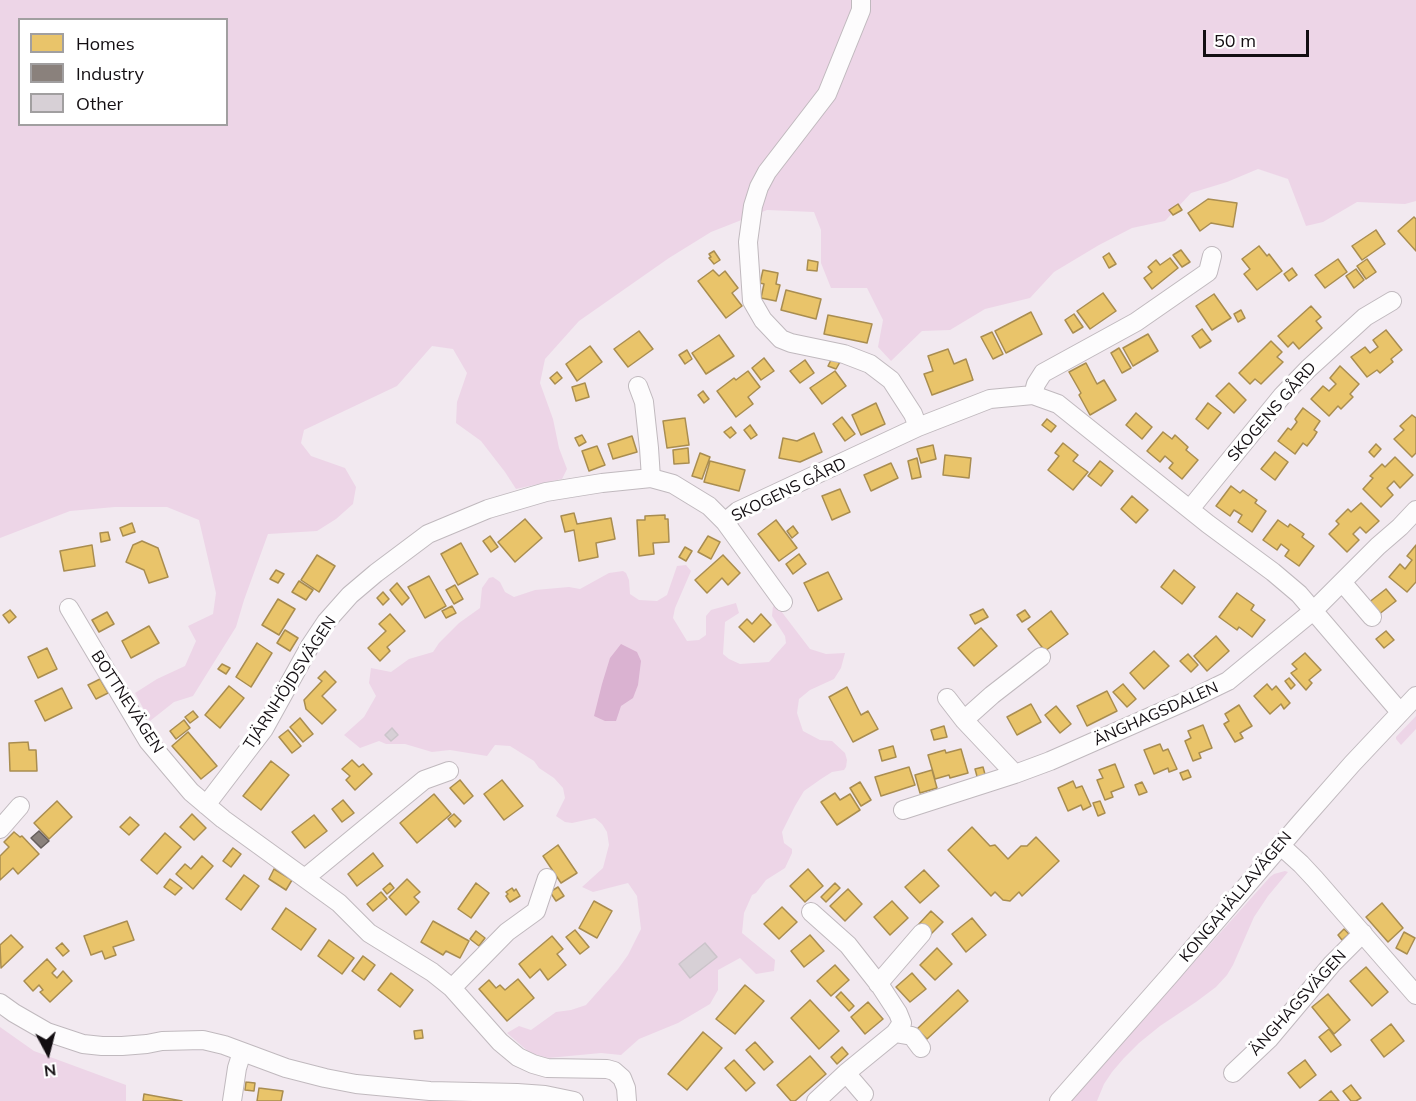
<!DOCTYPE html>
<html>
<head>
<meta charset="utf-8">
<style>
	body { margin:0 }
	#map { position:relative; width:1416px; height:1101px; overflow:hidden; background:#f2e9f0; font-family:Mulish,sans-serif }
	canvas { display:block }
	.legend { position:absolute; left:18px; top:18px; width:210px; height:108px; box-sizing:border-box; background:#fff; border:2px solid #a19fa0; margin:0; padding:8px 10px; list-style:none; font-size:18px; color:#130e12 }
	.legend li { display:flex; align-items:center; gap:12px; height:30px }
	.legend b { width:30px; border:2px solid #a19fa0 }
	.north { position:absolute; left:18px; top:1023px; width:60px; height:60px; -webkit-text-stroke:4px #fff; paint-order:stroke; rotate:173deg; font-size:16px; font-weight:700; line-height:24px; text-align:center; color:#130e12 }
	.north::after { content:''; display:block; margin:auto; width:21px; height:27px; background:#130e12; clip-path:polygon(50% 0,100% 100%,50% 72%,0 100%) }
	.scale { position:absolute; left:1203px; top:30px; width:106px; height:27px; box-sizing:border-box; border:3px solid #130e12; border-top:0; padding-left:8px; font-size:18px; line-height:21px; white-space:nowrap; color:#130e12; -webkit-text-stroke:4px #fff; paint-order:stroke }
</style>
</head>
<body>
<div id="map">
<canvas width="1416" height="1101"></canvas>
<ul class="legend">
<li><b style="height:16px;background:#e9c46a"></b>Homes</li>
<li><b style="height:16px;background:#8a817c"></b>Industry</li>
<li><b style="height:16px;background:#d7d0d6"></b>Other</li>
</ul>
<div class="north">N</div>
<div class="scale">50 m</div>
</div>
<script>
const ctx = document.querySelector('canvas').getContext('2d');
ctx.lineJoin = 'round';
function fill(path, color) { ctx.fillStyle = color; ctx.fill(path, 'evenodd'); }
const poly = rows => new Path2D(rows.map(r => 'M' + r).join(''));
function trace(path, color, width, dash) { ctx.strokeStyle = color; ctx.lineWidth = width; ctx.lineCap = dash ? 'butt' : 'round'; ctx.setLineDash(dash || []); ctx.stroke(path); }
function label(font, color, halo, rows, align = 'center') {
  ctx.font = font + ' Mulish,sans-serif'; ctx.lineWidth = 6; ctx.setLineDash([]); ctx.textBaseline = 'middle'; ctx.strokeStyle = halo; ctx.fillStyle = color; for (const [text, x, y, turn = 0] of rows) {
    ctx.save(); ctx.translate(x, y); ctx.rotate((+turn || 0) * Math.PI / 180); ctx.textAlign = isNaN(turn) ? turn : align; if (halo) ctx.strokeText(text, 0, 0); ctx.fillText(text, 0, 0); ctx.restore();
  }
}
const green = poly([
	[0,0,1416,0,1416,201,1405,204,1357,202,1323,222,1306,226,1288,179,1258,169,1227,182,1191,193,1165,221,1132,228,1099,245,1054,272,1030,298,985,309,950,330,922,331,891,361,878,347,883,320,867,288,831,288,821,263,821,230,814,212,767,210,711,232,669,258,579,321,545,359,540,383,553,419,559,448,567,469,562,479,516,489,505,472,481,441,456,423,457,402,467,373,453,349,432,346,397,386,304,430,301,443,311,456,345,468,356,487,353,504,336,519,317,531,268,534,244,600,236,627,193,696,174,702,150,721,135,693,157,679,185,666,196,641,188,626,213,614,216,593,199,520,167,507,115,507,70,511,0,538],
	[20,20,226,20,226,124,20,124],
	[686,565,691,571,675,608,673,618,687,641,699,640,706,635,706,616,711,610,736,603,739,613,725,622,723,654,729,659,740,664,769,662,786,643,785,636,772,616,773,606,781,611,810,649,826,654,845,653,841,668,834,679,810,690,799,699,797,713,803,731,820,740,832,741,845,753,847,760,846,767,844,770,832,772,821,779,804,791,795,806,782,832,784,843,792,849,792,853,785,868,766,880,756,893,752,895,744,913,742,933,775,960,774,971,756,974,740,958,718,970,718,990,710,1004,678,1023,639,1039,621,1055,601,1053,548,1058,530,1053,507,1033,519,1026,531,1030,556,1012,571,1010,586,1005,618,969,628,955,641,929,637,896,628,883,593,892,582,887,603,868,609,845,607,832,602,824,595,818,572,823,565,822,556,816,565,798,563,788,554,778,539,768,534,761,510,746,495,745,487,756,450,750,432,752,405,744,386,744,379,741,360,748,344,735,364,717,376,696,369,683,371,668,391,672,409,659,433,652,439,643,459,623,480,608,482,588,489,578,493,577,500,582,505,592,514,597,535,590,569,587,580,589,609,573,623,571,626,573,629,580,630,594,639,600,657,601,667,595,677,566],
	[1416,716,1416,729,1401,745,1396,739,1396,737],
	[1285,871,1288,872,1268,896,1254,917,1233,965,1227,975,1216,987,1196,1002,1160,1026,1139,1043,1124,1058,1112,1072,1104,1084,1097,1101,1070,1101,1270,877,1274,874],
	[0,1027,34,1051,126,1085,126,1101,0,1101]
]);
const water = poly([
	[621,644,637,652,641,661,638,685,633,698,621,706,616,721,605,721,594,716,602,684,610,658]
]);
const homes = poly([
	[1208,199,1237,203,1233,227,1211,223,1200,231,1188,213,1208,199],
	[1178,204,1182,210,1173,215,1169,210,1178,204],
	[1414,217,1416,219,1416,251,1398,231,1414,217],
	[1376,230,1385,244,1362,260,1352,246,1376,230],
	[1259,246,1267,256,1269,254,1282,271,1257,290,1244,274,1250,269,1242,259,1259,246],
	[1181,250,1190,262,1182,267,1173,255,1181,250],
	[714,251,720,260,714,264,709,258,711,257,709,254,714,251],
	[1109,253,1116,264,1109,268,1103,257,1109,253],
	[1170,258,1178,268,1152,289,1144,278,1152,272,1148,267,1156,260,1160,265,1170,258],
	[1338,259,1347,272,1325,288,1315,275,1338,259],
	[1367,259,1376,272,1366,279,1357,266,1367,259],
	[808,260,818,262,817,271,807,270,808,260],
	[1292,268,1297,275,1289,281,1284,274,1292,268],
	[1356,269,1364,280,1354,288,1346,276,1356,269],
	[713,270,719,276,725,271,738,288,732,293,742,306,726,318,698,281,713,270],
	[763,270,778,273,776,284,780,285,776,301,761,298,764,284,760,283,763,270],
	[786,290,821,299,816,319,781,310,786,290],
	[1103,293,1116,311,1090,329,1077,311,1103,293],
	[1214,294,1231,318,1212,330,1196,306,1214,294],
	[1311,306,1321,317,1316,321,1322,328,1299,349,1293,342,1288,347,1278,336,1311,306],
	[1241,310,1245,318,1238,322,1234,314,1241,310],
	[1031,312,1042,334,1006,353,995,331,1031,312],
	[1074,314,1083,327,1073,333,1065,320,1074,314],
	[828,315,872,324,867,343,824,334,828,315],
	[1202,329,1211,341,1200,348,1192,336,1202,329],
	[1386,330,1402,350,1391,359,1393,362,1380,373,1377,370,1367,377,1351,357,1365,347,1370,353,1378,347,1373,340,1386,330],
	[639,331,653,349,628,367,614,349,639,331],
	[992,332,1003,354,993,359,981,337,992,332],
	[1148,334,1158,351,1133,366,1123,348,1148,334],
	[719,335,734,356,706,374,692,353,719,335],
	[1271,341,1282,352,1277,357,1283,362,1261,384,1255,379,1250,384,1239,373,1271,341],
	[590,346,602,362,577,381,566,364,590,346],
	[1119,348,1131,368,1122,373,1111,353,1119,348],
	[948,349,954,364,966,359,973,380,932,395,924,374,933,371,928,356,948,349],
	[687,350,692,359,685,364,679,355,687,350],
	[764,358,774,371,761,380,752,368,764,358],
	[832,358,840,362,836,369,828,366,832,358],
	[805,360,814,373,800,383,790,371,805,360],
	[1086,363,1097,384,1104,380,1116,400,1090,415,1079,395,1081,393,1069,372,1086,363],
	[1340,366,1359,384,1350,394,1353,397,1341,409,1338,406,1329,416,1311,399,1323,386,1329,391,1336,384,1330,378,1340,366],
	[748,371,760,387,748,397,753,404,736,417,717,391,734,378,736,380,748,371],
	[835,371,846,386,822,404,810,388,835,371],
	[557,372,562,378,555,384,550,378,557,372],
	[585,383,589,397,576,401,572,387,585,383],
	[1229,383,1246,400,1234,413,1216,396,1229,383],
	[703,391,709,399,704,403,698,395,703,391],
	[876,403,885,424,861,435,852,415,876,403],
	[1208,403,1221,413,1208,429,1196,419,1208,403],
	[1303,408,1320,421,1314,430,1317,432,1314,437,1307,446,1303,443,1295,454,1278,441,1288,428,1291,430,1297,422,1295,419,1303,408],
	[1136,413,1152,427,1142,439,1126,425,1136,413],
	[1412,415,1416,418,1416,453,1412,457,1394,439,1404,430,1400,426,1412,415],
	[842,417,855,434,845,441,833,424,842,417],
	[685,418,689,445,667,448,663,421,685,418],
	[1047,419,1056,426,1051,432,1042,425,1047,419],
	[750,425,757,435,751,439,744,430,750,425],
	[731,427,736,433,730,438,724,432,731,427],
	[1163,432,1172,439,1175,435,1188,447,1186,450,1198,460,1182,479,1169,468,1173,463,1165,456,1160,462,1147,451,1163,432],
	[814,433,822,452,800,462,779,458,783,438,797,441,814,433],
	[582,435,586,442,579,446,575,438,582,435],
	[632,436,637,452,613,459,608,444,632,436],
	[1063,443,1078,455,1073,461,1088,472,1073,490,1048,470,1059,456,1055,453,1063,443],
	[1376,444,1381,449,1374,457,1369,452,1376,444],
	[933,445,936,459,921,463,917,449,933,445],
	[597,446,605,465,589,471,582,451,597,446],
	[688,448,689,463,674,464,673,450,688,448],
	[1275,452,1288,462,1275,480,1261,469,1275,452],
	[700,453,710,457,702,479,692,476,700,453],
	[945,455,971,458,969,478,943,475,945,455],
	[1395,457,1413,475,1400,488,1394,481,1387,488,1393,495,1381,507,1363,489,1373,478,1370,476,1382,464,1385,467,1395,457],
	[917,458,921,477,912,479,908,461,917,458],
	[710,461,745,470,739,491,704,482,710,461],
	[1100,461,1113,471,1101,486,1088,476,1100,461],
	[891,463,898,478,871,491,864,475,891,463],
	[1231,486,1240,493,1243,490,1257,500,1255,503,1266,511,1252,532,1238,522,1242,515,1234,510,1230,516,1216,506,1231,486],
	[840,489,850,512,832,520,822,496,840,489],
	[1132,496,1148,510,1136,523,1121,509,1132,496],
	[1361,503,1379,521,1366,533,1360,527,1353,534,1359,540,1347,552,1329,534,1339,524,1336,521,1348,509,1351,512,1361,503],
	[574,513,577,524,611,518,615,539,596,543,598,557,579,561,574,530,565,532,561,516,574,513],
	[665,515,665,519,668,519,669,542,653,543,654,554,639,556,637,520,645,520,645,516,665,515],
	[525,519,542,538,515,562,498,542,525,519],
	[776,520,797,548,779,561,758,534,776,520],
	[1278,520,1288,527,1290,524,1304,534,1302,537,1314,546,1299,566,1285,556,1289,550,1281,544,1277,550,1263,540,1278,520],
	[132,523,135,532,123,536,120,528,132,523],
	[793,526,798,533,792,538,787,531,793,526],
	[108,532,110,540,101,542,100,533,108,532],
	[490,536,498,547,491,552,483,541,490,536],
	[708,536,720,542,711,559,698,552,708,536],
	[142,541,158,548,168,577,149,583,144,570,126,562,133,545,142,541],
	[461,543,478,574,458,585,441,554,461,543],
	[92,545,95,566,64,571,60,551,92,545],
	[1416,545,1416,582,1407,592,1389,577,1400,564,1405,569,1412,560,1407,556,1416,545],
	[685,547,692,551,686,561,679,557,685,547],
	[799,554,806,564,793,574,786,564,799,554],
	[317,555,335,566,319,592,301,580,317,555],
	[723,555,740,573,728,585,722,578,707,593,695,580,723,555],
	[276,570,284,574,278,583,270,579,276,570],
	[1174,570,1195,587,1182,604,1161,587,1174,570],
	[828,572,842,599,818,611,804,583,828,572],
	[429,576,446,606,425,618,408,587,429,576],
	[299,581,313,590,306,600,292,592,299,581],
	[397,583,409,598,402,605,390,590,397,583],
	[455,585,463,599,454,604,446,590,455,585],
	[1386,589,1396,601,1378,615,1368,603,1386,589],
	[383,592,389,599,383,605,377,598,383,592],
	[1237,593,1254,605,1251,610,1265,620,1252,637,1239,627,1237,630,1219,617,1237,593],
	[278,599,295,609,279,635,262,625,278,599],
	[452,606,456,613,446,618,442,611,452,606],
	[983,609,988,617,975,624,970,615,983,609],
	[10,610,16,617,9,623,3,615,10,610],
	[1025,610,1030,617,1022,622,1017,615,1025,610],
	[1051,611,1068,634,1045,651,1028,629,1051,611],
	[107,612,114,624,99,632,92,620,107,612],
	[390,614,405,631,387,647,390,651,380,661,368,648,386,631,379,624,390,614],
	[761,614,771,625,754,642,739,627,747,619,752,624,761,614],
	[149,626,159,643,131,658,122,641,149,626],
	[981,628,997,646,974,666,958,648,981,628],
	[285,630,298,638,290,651,277,643,285,630],
	[1386,631,1394,640,1384,648,1376,639,1386,631],
	[1216,636,1229,651,1207,671,1194,656,1216,636],
	[257,643,272,653,251,687,236,677,257,643],
	[47,648,57,669,38,678,28,657,47,648],
	[1154,651,1169,666,1144,689,1130,673,1154,651],
	[1305,653,1321,670,1309,680,1312,683,1306,690,1291,673,1297,669,1292,664,1305,653],
	[1188,654,1198,665,1191,672,1180,661,1188,654],
	[222,664,230,668,226,674,218,669,222,664],
	[325,671,336,682,322,696,336,710,322,724,306,709,304,700,322,681,318,678,325,671],
	[1289,678,1295,685,1291,689,1285,681,1289,678],
	[100,679,108,693,96,699,88,685,100,679],
	[1123,684,1136,699,1127,707,1113,692,1123,684],
	[1267,684,1272,690,1276,686,1290,703,1284,709,1281,704,1270,714,1254,696,1267,684],
	[229,686,244,698,220,728,205,715,229,686],
	[847,687,861,715,868,711,878,729,853,742,829,697,847,687],
	[62,688,72,708,45,721,35,701,62,688],
	[1107,691,1117,711,1087,726,1077,706,1107,691],
	[1031,704,1041,722,1017,735,1007,717,1031,704],
	[1239,705,1252,726,1240,733,1243,738,1235,742,1224,724,1229,721,1225,714,1239,705],
	[1056,706,1071,724,1060,733,1045,715,1056,706],
	[193,711,198,717,190,723,185,717,193,711],
	[300,718,313,734,303,742,290,727,300,718],
	[184,720,190,728,176,739,170,731,184,720],
	[1203,725,1212,748,1199,753,1201,758,1193,761,1185,741,1191,738,1188,731,1203,725],
	[944,726,947,737,934,740,931,730,944,726],
	[288,730,301,746,292,753,279,737,288,730],
	[188,732,217,766,201,779,172,746,188,732],
	[28,742,29,750,36,750,37,771,10,771,9,743,28,742],
	[1160,744,1163,751,1168,749,1177,769,1169,772,1168,768,1154,774,1144,750,1160,744],
	[893,746,896,757,882,761,879,750,893,746],
	[961,749,968,773,950,778,949,775,935,779,928,755,945,750,946,753,961,749],
	[352,760,359,767,363,764,372,774,355,790,346,780,350,776,342,769,352,760],
	[271,761,289,775,261,810,243,796,271,761],
	[1115,764,1124,787,1111,792,1113,797,1105,800,1097,780,1103,778,1099,770,1115,764],
	[909,767,915,785,881,796,875,777,909,767],
	[983,767,986,778,978,780,975,769,983,767],
	[932,770,937,788,920,793,915,775,932,770],
	[1188,770,1191,777,1183,780,1180,773,1188,770],
	[460,780,473,796,464,804,450,788,460,780],
	[502,780,523,806,504,820,484,794,502,780],
	[1073,781,1076,788,1082,786,1091,806,1083,810,1081,805,1068,811,1058,788,1073,781],
	[860,782,871,800,861,806,850,788,860,782],
	[1142,782,1147,792,1139,795,1135,785,1142,782],
	[835,793,840,800,850,794,860,810,837,825,821,802,835,793],
	[434,794,451,814,417,843,400,823,434,794],
	[343,800,354,813,342,822,332,809,343,800],
	[57,801,72,817,49,839,34,823,57,801],
	[1100,801,1105,813,1098,816,1093,803,1100,801],
	[192,814,206,828,194,840,180,827,192,814],
	[454,814,461,821,455,827,448,819,454,814],
	[314,815,327,831,305,848,292,832,314,815],
	[130,817,139,825,129,835,120,827,130,817],
	[972,827,990,846,995,845,1008,859,1021,846,1027,846,1036,837,1059,861,1022,896,1019,892,1010,901,1003,900,995,892,991,896,948,850,972,827],
	[14,832,20,837,22,836,39,854,18,874,13,868,0,880,0,856,9,847,4,842,14,832],
	[165,833,181,847,157,874,141,860,165,833],
	[558,845,577,873,561,883,543,856,558,845],
	[233,848,241,854,231,867,223,861,233,848],
	[373,853,383,866,357,886,348,874,373,853],
	[202,856,213,866,193,889,176,874,185,864,191,869,202,856],
	[274,869,292,880,286,890,269,879,274,869],
	[808,869,823,886,805,902,790,886,808,869],
	[924,870,939,886,920,903,905,887,924,870],
	[244,875,259,886,241,910,226,899,244,875],
	[170,879,182,888,175,895,164,887,170,879],
	[407,879,420,892,414,897,419,902,406,915,389,897,407,879],
	[390,883,394,888,387,894,383,889,390,883],
	[476,883,489,893,471,918,458,909,476,883],
	[835,883,840,888,826,902,821,897,835,883],
	[558,887,564,896,556,901,550,892,558,887],
	[512,888,514,891,516,889,520,896,510,902,506,896,508,894,506,892,512,888],
	[848,889,862,904,845,921,830,906,848,889],
	[381,892,387,899,373,911,367,904,381,892],
	[594,901,612,911,597,938,579,928,594,901],
	[892,901,908,918,890,935,874,917,892,901],
	[1382,903,1403,928,1388,942,1366,917,1382,903],
	[782,907,797,922,779,939,764,924,782,907],
	[286,908,316,929,301,950,272,929,286,908],
	[931,911,943,922,929,936,918,925,931,911],
	[972,918,986,935,966,952,952,934,972,918],
	[127,921,134,940,113,947,116,955,105,959,102,951,91,955,84,936,127,921],
	[433,921,469,941,460,958,446,951,443,955,421,942,433,921],
	[1344,929,1349,934,1342,940,1338,935,1344,929],
	[575,930,589,947,580,954,566,937,575,930],
	[476,931,485,938,479,946,470,939,476,931],
	[1404,932,1415,938,1407,954,1396,948,1404,932],
	[11,935,23,947,1,968,0,945,11,935],
	[810,935,824,951,804,967,791,951,810,935],
	[552,936,563,949,557,954,566,965,548,980,540,969,530,978,519,964,552,936],
	[329,940,354,958,342,974,318,956,329,940],
	[62,943,69,951,63,956,56,948,62,943],
	[937,948,952,964,935,980,920,965,937,948],
	[363,956,375,965,364,980,352,971,363,956],
	[47,959,56,969,52,973,57,978,63,971,72,981,50,1002,40,992,43,990,39,985,33,991,24,981,47,959],
	[835,965,849,980,831,996,817,981,835,965],
	[1366,967,1388,992,1372,1006,1350,981,1366,967],
	[391,973,413,990,400,1007,378,990,391,973],
	[912,973,926,989,910,1002,896,987,912,973],
	[518,979,534,998,507,1021,479,989,489,980,496,988,500,985,505,990,518,979],
	[745,985,764,1001,735,1034,716,1019,745,985],
	[958,990,968,1001,927,1039,917,1029,958,990],
	[841,992,854,1006,849,1011,836,997,841,992],
	[1328,994,1350,1020,1334,1034,1312,1007,1328,994],
	[810,1000,839,1031,819,1049,791,1018,810,1000],
	[868,1002,883,1019,865,1034,851,1017,868,1002],
	[1391,1024,1404,1041,1384,1057,1371,1040,1391,1024],
	[1329,1029,1341,1045,1331,1052,1319,1037,1329,1029],
	[422,1030,423,1038,415,1039,414,1031,422,1030],
	[703,1032,722,1048,687,1090,668,1074,703,1032],
	[755,1042,773,1062,764,1070,746,1050,755,1042],
	[842,1047,848,1054,837,1064,831,1057,842,1047],
	[810,1056,826,1074,795,1101,791,1101,777,1085,810,1056],
	[734,1060,755,1083,746,1091,725,1068,734,1060],
	[1305,1060,1316,1075,1300,1088,1288,1073,1305,1060],
	[246,1082,255,1083,254,1091,245,1090,246,1082],
	[1351,1085,1361,1098,1356,1101,1351,1101,1343,1091,1351,1085],
	[259,1088,283,1091,281,1101,257,1101,259,1088],
	[1331,1091,1339,1101,1319,1101,1331,1091],
	[144,1094,182,1101,143,1101,144,1094]
]);
const industry = poly([
	[39,831,49,841,41,848,31,838,39,831]
]);
const building = poly([
	[392,728,398,735,391,741,385,735,392,728],
	[705,943,717,957,690,978,679,964,705,943]
]);
const minor = poly([
	[861,0,861,10,827,94,767,172,759,187,753,206,748,242,752,301,763,320,781,339,791,343,844,354,870,364,891,380,913,414,918,427],
	[1212,256,1208,272,1136,322,1043,373,1036,384,1033,395,1058,404,1208,524,1273,572,1299,594,1400,712],
	[638,386,644,402,649,448,651,478],
	[1190,509,1282,396,1308,369,1365,317,1392,301],
	[725,522,738,511,918,427,990,399,1033,395],
	[1342,582,1372,617],
	[69,608,148,741,191,792,223,819,339,903,369,933,432,972,452,988,500,1042,518,1057,533,1064,547,1068,607,1069,614,1071,622,1078,626,1088,627,1101],
	[947,698,964,720,1015,774],
	[964,720,992,695,1041,657],
	[206,805,264,729,310,646,326,622,350,595,376,573,428,534,488,509,546,492,602,483,651,478,673,484,709,506,725,522,783,602],
	[903,810,1015,774,1050,761,1193,698,1228,681,1313,611,1378,546,1400,527,1416,510],
	[0,829,20,806],
	[1280,845,1301,864,1315,879,1416,995],
	[305,878,424,780,449,771],
	[811,912,848,945,881,987,898,1013,902,1023,895,1033,846,1073,816,1101],
	[878,984,922,933],
	[452,988,507,932,536,911,547,878],
	[0,1003,14,1013,47,1032,83,1044,102,1046,122,1046,147,1044,162,1041,203,1040,224,1045,286,1068,325,1078,356,1084,430,1091,517,1093,545,1095,574,1101],
	[895,1033,912,1036,921,1048],
	[846,1073,864,1094],
	[1233,1073,1269,1039,1332,964,1363,933],
	[232,1101,237,1068,242,1052],
	[1059,1101,1170,975,1301,822,1352,764,1416,696]
]);
const streetNames = [
	["SKOGENS GÅRD",1272,412,-49],
	["SKOGENS GÅRD",789,490,-26],
	["TJÄRNHÖJDSVÄGEN",290,683,-57],
	["BOTTNEVÄGEN",127,702,57],
	["ÄNGHAGSDALEN",1156,714,-24],
	["KONGAHÄLLAVÄGEN",1236,897,-50],
	["ÄNGHAGSVÄGEN",1298,1003,-48]
];
fill(green, '#edd5e7');
fill(water, '#dab2d1');
fill(homes, '#e9c46a');
trace(homes, '#a98d50', 1.5);
fill(industry, '#8a817c');
trace(industry, '#665e5c', 1.5);
fill(building, '#d7d0d6');
trace(building, '#cbc4ca', 1.5);
trace(minor, '#c0b9be', 20);
trace(minor, '#fdfcfd', 18);
label('16px', '#130e12', '#fff', streetNames);
</script>
</body>
</html>
